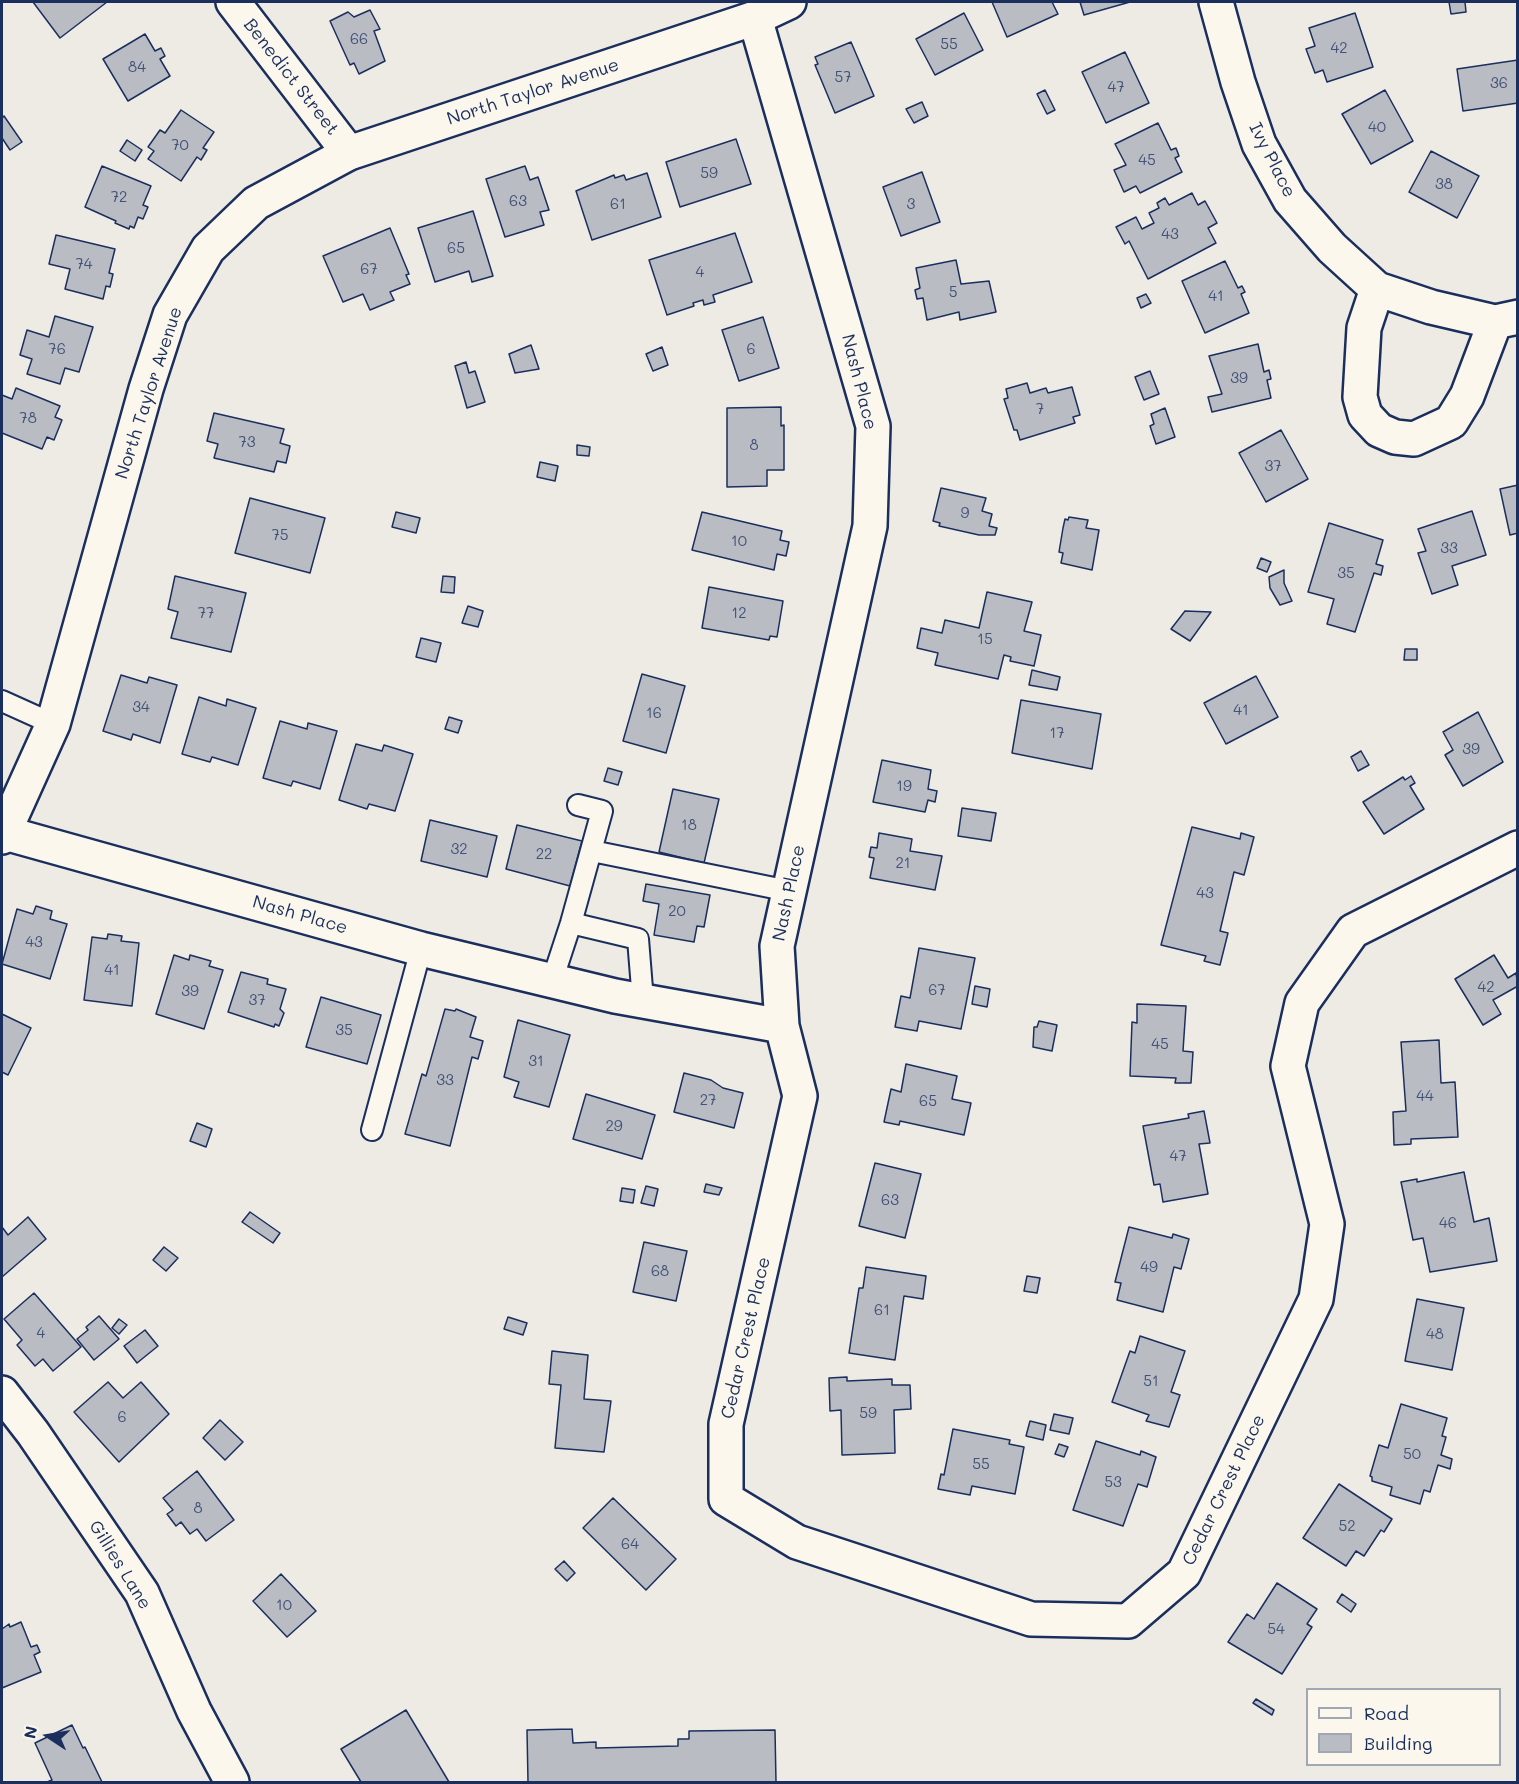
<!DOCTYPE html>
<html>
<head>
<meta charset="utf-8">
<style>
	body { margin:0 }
	#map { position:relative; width:1519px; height:1784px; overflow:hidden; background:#eeebe4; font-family:Mali,sans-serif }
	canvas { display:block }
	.frame { position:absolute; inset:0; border:3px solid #1b2f5e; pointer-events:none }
	.legend { position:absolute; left:1306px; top:1688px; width:195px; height:78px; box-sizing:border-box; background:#fbf7ec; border:2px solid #a1a7b3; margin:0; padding:8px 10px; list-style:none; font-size:18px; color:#1b2f5e }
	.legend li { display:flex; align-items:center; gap:12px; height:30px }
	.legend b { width:30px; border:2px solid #a1a7b3 }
	.north { position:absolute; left:18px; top:1706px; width:60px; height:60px; -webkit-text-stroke:4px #fbf7ec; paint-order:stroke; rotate:282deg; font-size:16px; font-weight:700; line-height:24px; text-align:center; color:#1b2f5e }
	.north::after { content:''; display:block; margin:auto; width:21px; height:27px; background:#1b2f5e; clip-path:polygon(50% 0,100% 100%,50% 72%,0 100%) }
</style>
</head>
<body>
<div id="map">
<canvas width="1519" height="1784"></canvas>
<div class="frame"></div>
<ul class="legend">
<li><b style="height:8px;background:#fbf7ec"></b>Road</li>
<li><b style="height:16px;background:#b9bcc3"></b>Building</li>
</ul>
<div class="north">N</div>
</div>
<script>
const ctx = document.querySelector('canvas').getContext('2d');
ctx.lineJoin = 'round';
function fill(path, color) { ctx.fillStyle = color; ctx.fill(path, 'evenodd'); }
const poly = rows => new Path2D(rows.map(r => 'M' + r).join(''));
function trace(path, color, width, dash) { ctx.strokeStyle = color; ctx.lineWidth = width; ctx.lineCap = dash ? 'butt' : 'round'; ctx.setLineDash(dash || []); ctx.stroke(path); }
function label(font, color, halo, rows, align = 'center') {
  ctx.font = font + ' Mali,sans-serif'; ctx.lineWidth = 5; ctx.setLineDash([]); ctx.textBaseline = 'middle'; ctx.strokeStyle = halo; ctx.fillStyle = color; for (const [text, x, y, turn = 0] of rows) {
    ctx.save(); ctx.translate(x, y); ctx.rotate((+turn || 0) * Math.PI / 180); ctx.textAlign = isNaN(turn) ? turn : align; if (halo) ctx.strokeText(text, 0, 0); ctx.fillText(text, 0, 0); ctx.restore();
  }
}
const building = poly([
	[33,2,107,2,60,38,33,2],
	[992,2,1052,2,1058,14,1007,37,992,2],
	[1080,2,1130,2,1084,15,1080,2],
	[1449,2,1465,2,1466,12,1451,14,1449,2],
	[370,10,380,29,374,31,385,61,359,74,354,63,350,65,330,21,348,12,354,17,370,10],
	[964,13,983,50,935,75,916,39,964,13],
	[1355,13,1373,67,1327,82,1323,70,1315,73,1306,49,1315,46,1309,28,1355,13],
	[145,34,155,51,161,48,165,56,160,59,170,76,128,101,103,59,145,34],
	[851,42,874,96,835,113,815,65,818,64,815,57,851,42],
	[1125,52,1149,103,1106,123,1082,72,1125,52],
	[1518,60,1518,103,1463,111,1457,69,1518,60],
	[1045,90,1055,110,1047,114,1037,94,1045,90],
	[1385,90,1413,141,1371,164,1342,114,1385,90],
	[922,102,928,116,914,123,906,109,922,102],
	[181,110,214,132,203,148,207,150,201,160,197,157,181,181,148,159,154,151,148,147,160,130,165,133,181,110],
	[4,116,22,142,10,150,2,138,2,118,4,116],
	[1158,123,1171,150,1176,148,1179,156,1175,158,1182,172,1140,193,1136,186,1124,192,1114,170,1126,165,1115,144,1158,123],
	[736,139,751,184,680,207,666,162,736,139],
	[127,140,142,150,135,161,120,151,127,140],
	[1431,151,1479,176,1457,218,1409,192,1431,151],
	[102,166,151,186,143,205,148,207,143,219,138,217,134,228,130,226,129,229,115,223,116,221,85,207,102,166],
	[525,166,530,180,538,177,549,210,540,212,544,225,505,237,486,179,525,166],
	[922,172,940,222,901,236,883,187,922,172],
	[647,173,661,217,592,240,576,191,614,175,615,178,624,175,626,180,647,173],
	[1192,193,1198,205,1205,201,1217,223,1208,228,1216,243,1148,279,1129,241,1125,244,1116,227,1136,217,1142,229,1154,223,1149,213,1159,208,1157,203,1165,198,1169,205,1192,193],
	[473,211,493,276,472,282,469,271,435,282,418,228,473,211],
	[390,228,409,274,406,275,410,284,390,292,394,300,370,310,363,294,343,302,323,256,390,228],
	[735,233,752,282,713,295,715,302,704,305,703,300,693,303,694,306,667,315,649,260,735,233],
	[56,235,115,249,109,273,113,274,110,287,106,286,103,299,65,289,70,269,49,264,56,235],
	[956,260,961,284,989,281,996,312,960,320,959,312,927,320,923,298,917,299,915,290,920,288,916,268,956,260],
	[1225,261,1238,288,1242,286,1245,292,1241,294,1249,313,1205,333,1182,281,1225,261],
	[1146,294,1151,303,1141,308,1137,298,1146,294],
	[55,316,93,327,79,372,65,368,60,384,27,374,32,359,20,355,27,330,49,337,55,316],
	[763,317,779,368,739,381,722,330,763,317],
	[1258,344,1264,372,1269,370,1271,379,1267,380,1271,398,1212,412,1208,397,1222,394,1209,356,1258,344],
	[531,345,539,369,515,373,509,354,531,345],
	[662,347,668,365,653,371,646,354,662,347],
	[466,362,469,373,475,371,485,402,467,408,455,366,466,362],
	[1150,371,1159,394,1144,400,1135,377,1150,371],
	[1027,383,1030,393,1046,388,1048,393,1072,387,1080,415,1073,417,1075,423,1020,440,1017,430,1014,430,1004,399,1008,398,1006,389,1027,383],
	[16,388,60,406,55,417,62,420,54,440,47,437,42,449,2,433,2,395,12,399,16,388],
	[781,407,781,426,784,425,784,470,767,470,767,486,727,487,727,408,781,407],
	[1165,408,1175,437,1156,444,1150,426,1154,424,1151,414,1165,408],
	[214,413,284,429,280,443,290,446,286,463,277,461,274,472,214,458,218,444,207,441,214,413],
	[1281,430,1308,479,1266,502,1239,453,1281,430],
	[577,445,590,447,589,456,577,455,577,445],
	[540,462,558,466,555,481,537,477,540,462],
	[1518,485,1518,533,1510,535,1500,489,1518,485],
	[941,488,986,498,982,511,992,514,989,526,997,528,995,535,979,535,939,526,940,523,933,521,941,488],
	[250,498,325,518,310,573,235,553,250,498],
	[1472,511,1486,555,1452,566,1458,585,1432,594,1418,553,1426,551,1418,529,1472,511],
	[396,512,420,518,416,533,392,527,396,512],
	[702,512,782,531,780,540,789,542,786,556,777,554,774,570,692,550,702,512],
	[1069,517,1088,520,1086,528,1099,530,1092,570,1061,563,1063,553,1059,552,1063,528,1065,519,1068,520,1069,517],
	[1329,523,1383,540,1376,564,1383,566,1381,575,1374,573,1355,632,1327,624,1334,599,1308,592,1329,523],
	[1261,558,1271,562,1267,572,1257,568,1261,558],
	[1284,570,1284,583,1292,601,1280,605,1270,588,1269,577,1284,570],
	[175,576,246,593,231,652,171,638,178,612,168,609,175,576],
	[443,576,455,577,454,593,441,592,443,576],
	[709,587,783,601,777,637,770,636,769,640,702,628,709,587],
	[987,592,1032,602,1024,631,1041,635,1034,666,1010,661,1011,657,1004,655,998,679,935,665,938,653,917,648,921,628,942,633,945,620,979,628,987,592],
	[468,606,483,611,478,627,462,623,468,606],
	[1185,611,1211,612,1190,641,1171,629,1185,611],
	[421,638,441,643,436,662,416,657,421,638],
	[1405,649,1417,649,1417,660,1404,660,1405,649],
	[1032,670,1060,677,1057,690,1029,685,1032,670],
	[642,674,685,686,666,753,623,741,642,674],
	[121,675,147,683,149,677,177,685,160,743,133,734,131,740,103,731,121,675],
	[1256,676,1278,717,1226,744,1204,703,1256,676],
	[199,697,226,706,227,699,256,708,238,765,212,757,210,762,182,754,199,697],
	[1021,700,1101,714,1092,769,1012,753,1021,700],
	[1478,712,1503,762,1463,786,1445,755,1453,750,1443,732,1478,712],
	[449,717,462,721,458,733,445,729,449,717],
	[280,721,307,729,308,723,337,731,320,789,293,781,291,786,263,778,280,721],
	[356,744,382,751,384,745,413,754,395,811,369,804,367,809,339,800,356,744],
	[1361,751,1369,765,1358,771,1351,757,1361,751],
	[882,760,931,770,928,789,937,791,935,802,928,800,925,812,873,802,882,760],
	[608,768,622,772,618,785,604,781,608,768],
	[1411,776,1415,783,1410,786,1424,809,1384,834,1363,802,1403,777,1405,780,1411,776],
	[673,789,719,799,704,863,659,852,673,789],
	[962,808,996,813,991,841,958,836,962,808],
	[430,820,497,836,487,877,421,861,430,820],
	[517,825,582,841,570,886,506,869,517,825],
	[1192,827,1240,839,1241,833,1254,837,1244,875,1234,872,1220,931,1228,933,1220,965,1204,961,1206,956,1161,945,1192,827],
	[879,833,912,839,910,851,942,856,935,890,870,878,874,858,869,857,871,847,877,848,879,833],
	[646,884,710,895,704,927,697,926,694,942,654,935,659,904,643,901,646,884],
	[36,906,52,911,50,919,67,924,50,979,2,964,17,909,33,914,36,906],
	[108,934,122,936,121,941,139,943,132,1006,84,1000,92,937,107,939,108,934],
	[919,948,975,958,961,1029,919,1021,917,1031,895,1027,901,996,910,998,919,948],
	[174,955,189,960,190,955,211,961,209,966,223,970,204,1029,156,1014,174,955],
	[1494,955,1508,978,1516,973,1518,986,1493,1000,1501,1014,1483,1025,1455,979,1494,955],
	[241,972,268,979,267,984,286,989,280,1009,284,1013,279,1026,275,1024,274,1027,228,1012,241,972],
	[975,986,990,989,987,1007,972,1004,975,986],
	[321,997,381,1015,367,1064,306,1047,321,997],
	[1137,1004,1186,1006,1183,1051,1193,1052,1191,1083,1175,1083,1176,1078,1130,1076,1132,1022,1137,1023,1137,1004],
	[445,1009,455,1011,456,1009,476,1017,470,1037,483,1041,478,1059,472,1057,450,1146,405,1134,422,1074,426,1076,445,1009],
	[2,1014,31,1028,8,1075,2,1072,2,1014],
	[518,1020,570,1035,549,1107,514,1097,519,1082,504,1077,518,1020],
	[1039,1021,1057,1025,1052,1051,1033,1047,1034,1027,1037,1027,1039,1021],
	[1439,1040,1441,1083,1455,1082,1458,1137,1411,1139,1411,1144,1394,1145,1393,1112,1406,1111,1401,1042,1439,1040],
	[906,1064,957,1076,952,1099,971,1103,964,1135,900,1121,899,1125,884,1122,891,1089,901,1092,906,1064],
	[684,1073,711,1080,723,1088,743,1093,734,1128,674,1112,684,1073],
	[586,1094,655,1115,642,1159,573,1139,586,1094],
	[1204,1111,1210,1143,1199,1144,1208,1194,1163,1202,1160,1184,1154,1185,1143,1126,1189,1118,1188,1114,1204,1111],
	[197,1123,212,1129,206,1147,190,1141,197,1123],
	[875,1163,921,1174,905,1238,859,1226,875,1163],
	[1464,1172,1474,1222,1489,1218,1497,1261,1430,1272,1423,1238,1413,1240,1401,1182,1417,1179,1417,1182,1464,1172],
	[706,1184,722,1188,719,1195,704,1192,706,1184],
	[646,1186,658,1189,654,1206,641,1203,646,1186],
	[622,1188,635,1190,633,1203,620,1201,622,1188],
	[250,1212,280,1233,273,1243,242,1222,250,1212],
	[28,1217,46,1239,2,1277,2,1227,8,1235,28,1217],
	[1129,1227,1172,1238,1173,1234,1189,1239,1181,1269,1174,1267,1163,1312,1117,1300,1121,1283,1115,1282,1129,1227],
	[644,1242,687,1251,676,1301,633,1292,644,1242],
	[164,1247,178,1258,166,1271,153,1260,164,1247],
	[866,1267,926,1276,923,1299,904,1296,895,1360,849,1353,859,1288,863,1288,866,1267],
	[1027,1276,1040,1278,1037,1293,1024,1291,1027,1276],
	[34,1293,81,1347,53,1371,43,1359,35,1366,17,1345,22,1340,4,1319,34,1293],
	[1417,1299,1464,1308,1452,1370,1405,1361,1417,1299],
	[99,1316,119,1339,94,1360,77,1339,88,1330,86,1327,99,1316],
	[508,1317,527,1323,523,1335,504,1329,508,1317],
	[119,1319,127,1325,119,1334,112,1328,119,1319],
	[145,1330,158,1346,137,1363,124,1346,145,1330],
	[1140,1336,1185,1351,1171,1392,1180,1395,1169,1427,1146,1421,1149,1415,1112,1402,1130,1351,1135,1353,1140,1336],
	[552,1351,588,1355,584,1399,611,1401,604,1452,555,1448,561,1385,549,1384,552,1351],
	[847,1377,847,1381,892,1379,892,1385,910,1385,911,1409,894,1410,895,1453,842,1455,841,1410,830,1411,829,1378,847,1377],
	[108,1382,123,1398,141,1382,169,1414,119,1462,74,1412,108,1382],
	[1401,1404,1447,1418,1442,1436,1446,1437,1441,1455,1452,1459,1450,1469,1438,1465,1430,1492,1424,1490,1420,1504,1390,1495,1392,1487,1372,1481,1372,1477,1370,1476,1379,1445,1388,1448,1401,1404],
	[1054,1414,1073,1418,1069,1434,1050,1430,1054,1414],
	[220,1420,243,1442,225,1460,203,1438,220,1420],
	[1030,1421,1046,1425,1043,1440,1026,1436,1030,1421],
	[953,1429,1010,1440,1009,1444,1024,1447,1015,1494,972,1486,970,1495,938,1489,941,1474,944,1475,953,1429],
	[1096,1441,1140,1455,1141,1451,1156,1457,1147,1487,1138,1484,1123,1526,1073,1510,1096,1441],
	[1059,1444,1068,1447,1064,1457,1055,1454,1059,1444],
	[197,1471,234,1520,206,1541,197,1529,190,1534,181,1522,176,1526,167,1514,173,1510,163,1498,197,1471],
	[1339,1484,1392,1519,1384,1532,1381,1530,1364,1556,1356,1551,1346,1566,1303,1538,1339,1484],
	[613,1498,676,1559,646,1590,583,1528,613,1498],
	[564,1561,575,1573,567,1581,555,1569,564,1561],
	[281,1574,316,1611,287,1637,253,1601,281,1574],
	[1277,1583,1317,1609,1307,1624,1312,1627,1282,1674,1228,1642,1247,1614,1254,1619,1277,1583],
	[1342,1594,1356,1604,1351,1612,1337,1602,1342,1594],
	[21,1622,31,1647,37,1645,40,1652,34,1655,41,1672,2,1688,2,1629,9,1624,10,1627,21,1622],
	[1256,1699,1274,1710,1272,1715,1253,1703,1256,1699],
	[406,1710,449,1782,361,1782,341,1749,406,1710],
	[72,1725,83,1748,85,1747,102,1782,47,1782,52,1780,35,1743,72,1725],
	[572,1729,573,1743,596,1742,596,1748,678,1746,678,1739,689,1739,689,1731,775,1730,776,1782,528,1782,527,1730,572,1729]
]);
const service = poly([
	[2,701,53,724],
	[592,851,789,891],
	[571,923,638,939,643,1001],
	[552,981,571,923,602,811,578,805],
	[372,1130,421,949]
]);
const minor = poly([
	[233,2,349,153],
	[1216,2,1238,82,1259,144,1290,200,1332,248,1377,289,1431,307,1495,322,1518,317],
	[755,18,873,426,870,526,777,946,782,1026,800,1096,726,1424,726,1499,797,1542,1031,1619,1128,1621,1184,1573,1316,1299,1327,1224,1288,1066,1302,1003,1353,931,1518,848],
	[1377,289,1364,328,1360,397,1365,415,1379,430,1395,437,1414,439,1451,422,1467,396,1495,322],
	[5,833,421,949,615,996,782,1026],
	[2,1393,33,1433,142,1593,194,1711,232,1782]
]);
const tertiary = poly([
	[2,837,53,724,146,389,170,315,208,249,256,203,349,153,755,18,789,2]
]);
const numberNames = [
	["66",359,39],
	["55",949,44],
	["42",1339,48],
	["84",137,67],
	["57",843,77],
	["36",1499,83],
	["47",1116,87],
	["40",1377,127],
	["70",180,145],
	["45",1147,160],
	["59",709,173],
	["38",1444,184],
	["72",119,197],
	["63",518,201],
	["61",618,204],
	["3",911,204],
	["43",1170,234],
	["65",456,248],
	["74",84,264],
	["67",369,269],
	["4",700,272],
	["5",953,292],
	["41",1216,296],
	["76",57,349],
	["6",751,349],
	["39",1239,378],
	["7",1040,409],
	["78",28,418],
	["73",247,442],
	["8",754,445],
	["37",1273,466],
	["9",965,513],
	["75",280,535],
	["10",739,541],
	["33",1449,548],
	["35",1346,573],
	["77",206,613],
	["12",739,613],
	["15",985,639],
	["34",141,707],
	["41",1241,710],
	["16",654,713],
	["17",1057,733],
	["39",1471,749],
	["19",904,786],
	["18",689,825],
	["32",459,849],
	["22",544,854],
	["21",903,863],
	["43",1205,893],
	["20",677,911],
	["43",34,942],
	["41",112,970],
	["42",1486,987],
	["67",937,990],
	["39",190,991],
	["37",257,1000],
	["35",344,1030],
	["45",1160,1044],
	["31",536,1061],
	["33",445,1080],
	["44",1425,1096],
	["27",708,1100],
	["65",928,1101],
	["29",614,1126],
	["47",1178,1156],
	["63",890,1200],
	["46",1448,1223],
	["49",1149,1267],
	["68",660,1271],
	["61",882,1310],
	["4",41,1333],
	["48",1435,1334],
	["51",1151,1381],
	["59",868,1413],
	["6",122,1417],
	["50",1412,1454],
	["55",981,1464],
	["53",1113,1482],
	["8",198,1508],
	["52",1347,1526],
	["64",630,1544],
	["10",284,1605],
	["54",1276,1629]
];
const streetNames = [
	["Benedict Street",291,77,52],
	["North Taylor Avenue",533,92,-18],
	["Ivy Place",1272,160,63],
	["Nash Place",859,382,76],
	["North Taylor Avenue",149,393,-72],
	["Nash Place",789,893,-78],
	["Nash Place",300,915,16],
	["Cedar Crest Place",746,1338,-77],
	["Cedar Crest Place",1224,1490,-64],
	["Gillies Lane",120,1565,58]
];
fill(building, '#b9bcc3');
trace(building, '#1b2f5e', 1.5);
trace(service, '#1b2f5e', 24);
trace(minor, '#1b2f5e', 38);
trace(tertiary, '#1b2f5e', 38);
trace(service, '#fbf7ec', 20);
trace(minor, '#fbf7ec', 33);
trace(tertiary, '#fbf7ec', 33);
label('15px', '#425277', null, numberNames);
label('18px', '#1b2f5e', '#fbf7ec', streetNames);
</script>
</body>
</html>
